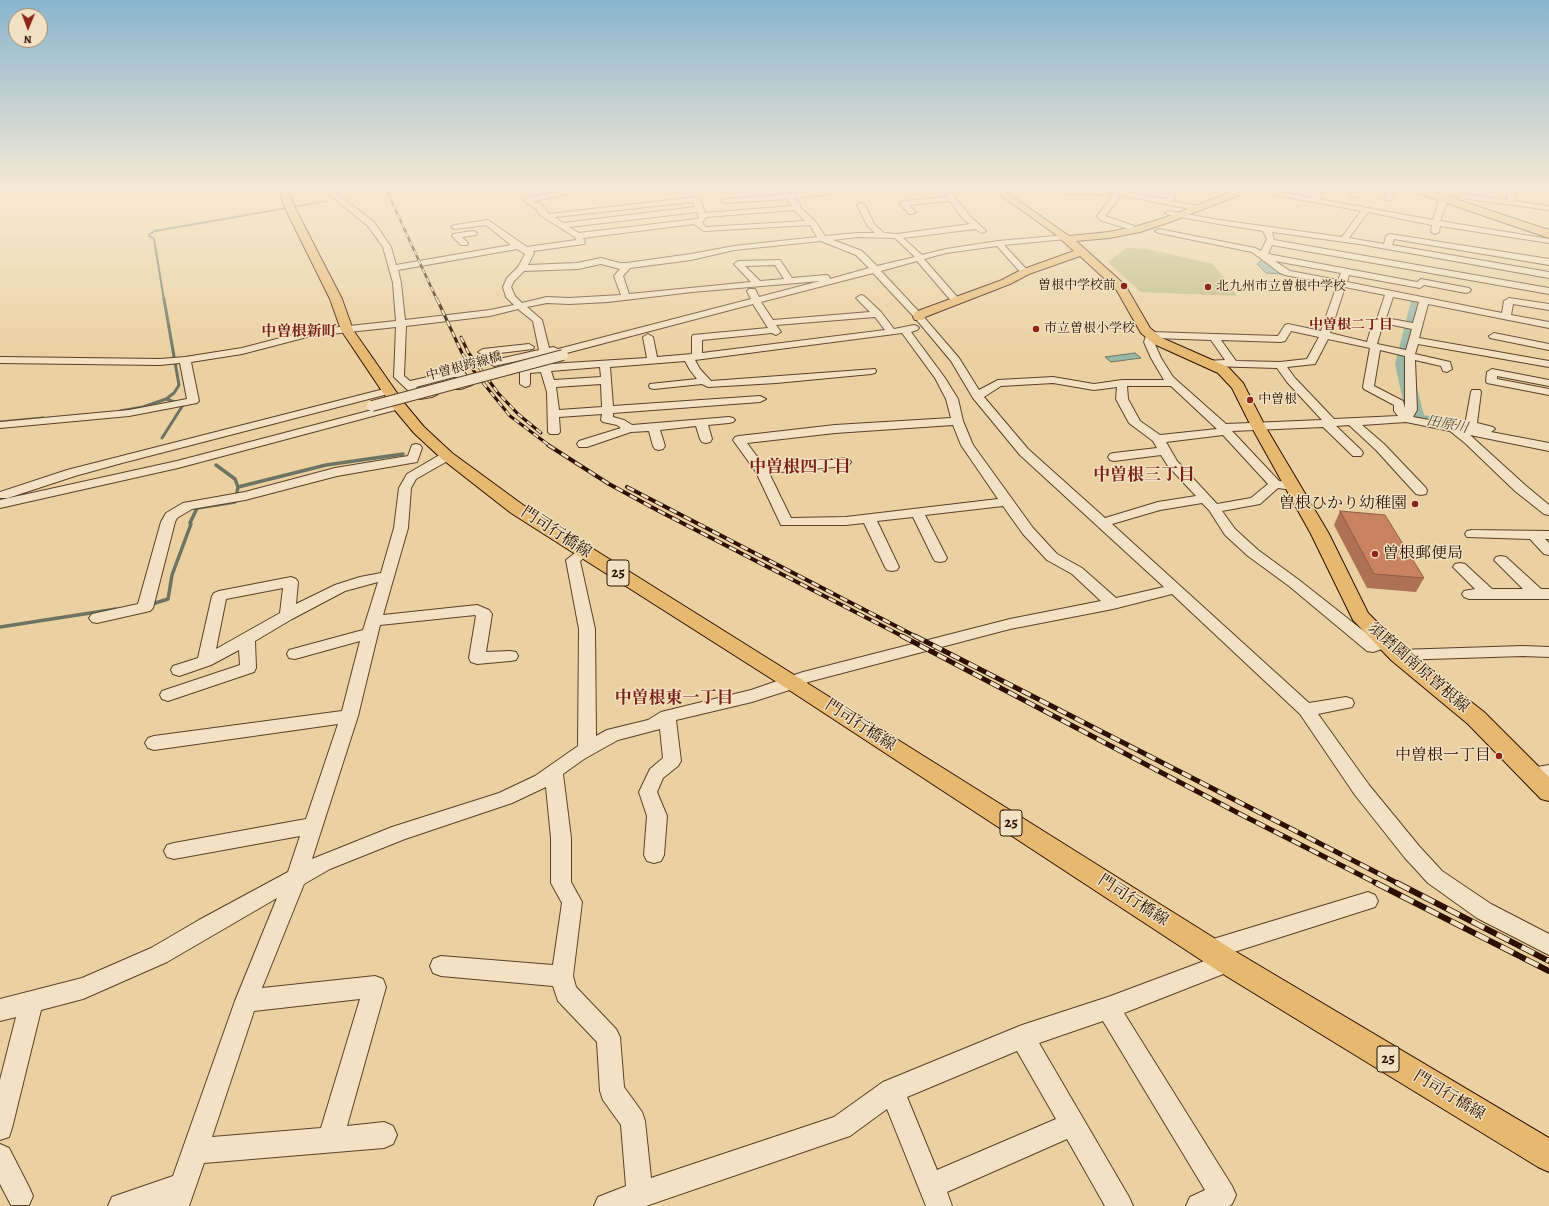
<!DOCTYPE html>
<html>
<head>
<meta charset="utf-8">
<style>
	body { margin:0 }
	#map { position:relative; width:1549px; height:1206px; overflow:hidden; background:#ebd1a1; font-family:Alegreya,serif }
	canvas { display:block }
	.north { position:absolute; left:8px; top:8px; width:40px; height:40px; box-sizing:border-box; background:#f2e1c2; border:1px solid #a38d74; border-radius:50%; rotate:181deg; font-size:11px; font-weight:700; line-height:16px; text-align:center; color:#2d1000 }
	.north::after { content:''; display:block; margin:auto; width:14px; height:18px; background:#8f2418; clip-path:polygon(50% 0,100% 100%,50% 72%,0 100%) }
</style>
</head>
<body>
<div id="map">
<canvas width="1549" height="1206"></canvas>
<div class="north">N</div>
</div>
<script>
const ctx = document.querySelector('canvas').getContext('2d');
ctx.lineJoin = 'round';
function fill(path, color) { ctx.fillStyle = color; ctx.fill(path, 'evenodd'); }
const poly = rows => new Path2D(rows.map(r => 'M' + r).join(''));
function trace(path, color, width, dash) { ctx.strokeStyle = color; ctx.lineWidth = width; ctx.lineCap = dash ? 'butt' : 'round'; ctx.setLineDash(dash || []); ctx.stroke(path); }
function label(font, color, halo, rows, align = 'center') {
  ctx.font = font + ' Alegreya,"Noto Serif JP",serif'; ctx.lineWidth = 3; ctx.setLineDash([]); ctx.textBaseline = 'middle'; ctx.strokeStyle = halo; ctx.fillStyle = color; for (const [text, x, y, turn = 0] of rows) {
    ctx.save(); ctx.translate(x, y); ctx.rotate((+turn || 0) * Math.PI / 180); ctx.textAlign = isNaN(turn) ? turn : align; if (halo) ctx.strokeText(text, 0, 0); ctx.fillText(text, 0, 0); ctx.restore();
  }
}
const green = poly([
	[1126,248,1147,249,1213,264,1237,296,1141,292,1108,262]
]);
const water = poly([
	[1263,259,1281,274,1266,273,1257,264,1263,259],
	[1135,353,1141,358,1111,362,1105,357,1135,353]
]);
const streamFar2 = poly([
	[164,300,154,239,149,236,150,234,155,231,327,201]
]);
const streamFar1 = poly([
	[120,411,143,407,166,399,174,393,179,385,164,299],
	[0,422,43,418],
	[162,438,183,405,166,399]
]);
const stream = poly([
	[238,487,326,465,403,454],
	[149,605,168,599,172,575,191,524,190,523,197,508,235,502,238,487,235,479,216,465],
	[0,627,116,609]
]);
const river = poly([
	[1418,297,1423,298,1425,301,1411,364,1424,415,1452,421,1455,425,1452,429,1446,430,1410,423,1407,419,1395,364,1411,301,1413,298,1418,297]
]);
const minor = poly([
	[7,187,17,187,0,195,0,190,7,187],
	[320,187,328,187,374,222,391,247,396,265,511,245,486,225,455,229,451,227,455,225,488,220,527,247,576,240,575,237,540,215,536,209,523,200,527,198,581,187,595,187,591,189,534,201,542,205,549,214,696,197,700,199,705,213,792,206,787,199,725,203,721,201,725,199,783,195,774,187,782,187,789,194,832,189,829,187,837,187,842,191,841,193,793,198,800,204,800,207,815,221,825,236,857,233,875,233,867,225,857,205,861,203,865,205,874,224,884,233,897,234,970,224,963,219,950,201,909,205,916,212,912,214,909,214,899,203,903,201,947,197,939,187,947,187,969,215,986,231,982,233,975,229,903,238,922,255,946,249,998,241,1066,235,1070,237,1066,239,1004,245,1029,272,1025,275,1022,274,997,246,946,253,924,259,959,299,961,301,956,304,953,303,917,261,881,271,922,315,959,358,979,390,998,380,1053,377,1094,384,1122,380,1164,380,1151,358,1144,342,1147,333,1151,332,1278,336,1285,325,1288,324,1321,331,1337,285,1285,275,1280,273,1252,252,1159,233,1155,231,1159,229,1255,248,1261,251,1267,239,1263,231,1219,224,1169,215,1165,213,1169,211,1219,220,1342,237,1361,211,1255,191,1221,189,1217,187,1255,187,1312,198,1320,187,1328,187,1319,199,1433,220,1443,187,1451,187,1451,190,1469,195,1507,200,1508,187,1516,187,1514,201,1549,206,1549,210,1468,199,1450,194,1440,221,1549,239,1549,243,1440,226,1439,232,1435,234,1431,232,1432,225,1368,212,1349,238,1384,244,1386,236,1390,234,1549,259,1549,265,1394,239,1392,245,1549,272,1549,278,1359,244,1272,232,1274,240,1549,288,1549,294,1272,245,1268,254,1417,282,1421,279,1469,288,1471,290,1469,292,1466,293,1424,285,1420,288,1349,275,1347,282,1502,313,1504,301,1509,298,1549,304,1549,310,1513,304,1511,315,1549,322,1549,328,1428,304,1419,338,1549,361,1549,367,1418,344,1415,354,1450,362,1452,369,1447,372,1443,371,1441,366,1415,360,1417,410,1413,417,1467,427,1465,425,1471,392,1472,390,1480,390,1481,392,1477,423,1493,427,1495,429,1491,432,1549,443,1549,451,1470,435,1525,485,1549,505,1549,515,1544,514,1515,491,1465,443,1450,431,1406,422,1362,425,1384,444,1426,488,1427,491,1426,494,1421,495,1416,494,1376,450,1349,425,1336,426,1361,450,1363,453,1361,456,1353,456,1323,427,1232,431,1279,481,1298,483,1299,486,1298,489,1293,490,1278,488,1260,504,1222,511,1235,529,1258,550,1299,580,1375,640,1385,637,1391,638,1393,642,1391,646,1373,652,1367,651,1289,586,1248,556,1225,535,1209,510,1202,503,1160,510,1112,524,1309,703,1346,697,1352,699,1354,703,1352,707,1318,714,1369,785,1419,846,1442,871,1491,904,1549,934,1549,955,1477,918,1428,883,1405,858,1355,795,1300,714,1172,594,1113,609,1010,629,808,682,799,687,752,702,676,720,681,761,678,766,663,778,657,792,667,816,664,855,661,861,654,863,647,861,644,855,647,816,639,792,650,769,663,758,660,729,618,740,584,759,563,774,571,838,571,882,582,902,573,976,576,987,616,1029,620,1037,624,1087,642,1112,645,1121,651,1178,834,1117,883,1082,1022,1025,1108,997,1207,960,1200,957,1197,950,1200,943,1368,892,1375,895,1378,901,1375,907,1231,953,1236,955,1239,962,1236,969,1124,1013,1232,1186,1236,1195,1232,1204,1229,1206,1186,1206,1190,1197,1205,1190,1103,1021,1039,1043,1129,1197,1133,1206,1105,1206,1067,1139,947,1192,952,1206,926,1206,887,1109,850,1136,841,1139,646,1206,594,1206,598,1197,626,1186,621,1125,603,1100,600,1091,597,1042,558,1001,553,986,441,976,433,973,430,966,433,959,441,956,553,965,562,903,551,883,551,838,546,787,512,803,405,839,330,869,304,884,262,988,375,976,383,979,386,987,347,1126,384,1122,393,1126,397,1135,393,1144,384,1148,204,1163,189,1206,108,1206,112,1197,173,1176,235,1001,277,898,167,962,83,999,41,1010,12,1128,9,1137,0,1140,0,1080,16,1017,0,1021,0,999,82,978,151,948,199,920,288,872,300,836,174,859,167,857,164,851,167,845,174,843,306,819,338,724,154,750,148,748,145,743,148,738,154,736,342,711,360,641,295,659,289,658,287,654,289,650,363,630,378,582,345,591,292,619,255,641,256,668,254,672,174,699,168,701,162,699,160,695,162,691,240,665,239,650,211,665,185,674,179,676,173,674,171,670,173,666,198,658,212,596,214,593,219,591,291,577,296,579,298,582,296,604,335,585,360,577,381,573,394,528,399,488,407,474,443,453,447,452,451,453,453,456,451,459,416,479,411,488,408,528,383,615,477,605,482,607,489,610,492,614,486,652,510,651,516,652,518,656,516,660,510,661,477,664,471,662,469,658,476,616,475,615,380,625,358,716,312,859,392,827,499,793,535,776,578,746,579,629,566,560,580,549,585,548,590,549,592,552,580,561,595,629,596,736,607,730,648,720,661,712,751,690,803,672,1010,619,1101,601,1072,574,1047,560,1023,534,1003,506,925,515,947,558,945,561,940,562,935,561,933,558,913,517,877,521,899,567,897,570,892,571,887,570,885,567,864,523,846,525,781,525,756,472,733,440,735,437,739,436,835,425,951,418,946,399,935,378,902,333,695,360,700,369,711,381,875,369,876,371,875,373,871,374,776,383,708,387,702,384,654,389,650,388,649,386,650,384,697,379,690,370,685,361,610,367,613,406,760,396,766,399,760,402,613,413,613,417,624,420,632,425,729,417,733,418,735,420,733,422,729,423,708,425,712,439,710,442,706,443,702,442,700,439,696,426,660,430,665,446,663,449,659,450,655,449,653,446,649,431,631,432,587,447,579,447,577,444,579,441,621,428,617,425,603,422,601,420,602,414,559,417,560,432,558,434,550,434,548,432,547,392,541,372,530,373,530,384,529,386,525,387,520,384,520,371,521,369,540,366,540,356,494,366,489,363,490,361,539,350,533,321,518,309,490,316,406,326,404,376,410,381,454,371,460,371,464,372,473,383,472,385,461,389,453,389,452,387,453,385,461,382,457,377,454,377,416,387,422,392,436,392,438,394,432,397,420,399,416,398,394,377,396,327,311,336,242,354,191,362,199,401,197,403,129,416,0,428,0,422,129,410,187,399,180,363,160,365,0,363,0,357,160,359,185,357,242,348,311,330,396,321,393,283,383,247,368,226,320,187],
	[693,202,695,207,563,223,555,217,693,202],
	[794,210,805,221,706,227,702,223,706,217,794,210],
	[697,212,699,217,697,219,579,233,569,227,697,212],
	[694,224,704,231,810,225,817,237,734,246,691,254,627,263,620,263,601,258,577,263,528,265,534,253,533,251,584,244,585,242,583,238,694,224],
	[857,237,895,238,915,257,877,266,862,251,833,240,857,237],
	[821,241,856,255,869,268,830,279,829,276,826,275,792,278,780,260,738,261,734,264,751,282,629,294,623,276,630,268,691,260,734,250,821,241],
	[517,249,525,254,518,267,507,278,503,287,506,297,514,305,490,310,405,320,401,283,398,270,517,249],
	[1275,261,1341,273,1338,280,1290,271,1275,261],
	[601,264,620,269,614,276,621,295,569,298,547,297,522,303,515,296,511,287,514,281,524,271,578,269,601,264],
	[775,265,784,279,760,281,745,266,775,265],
	[873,273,916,319,951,361,973,398,1020,455,1164,587,1116,598,1082,568,1057,554,1033,528,973,445,963,421,958,399,945,378,911,332,917,330,919,328,917,326,914,325,894,329,881,312,864,296,861,295,856,298,870,312,773,320,761,302,873,273],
	[820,281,759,297,755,289,749,289,747,291,751,299,558,349,553,347,549,348,542,320,527,307,547,303,569,304,608,302,692,292,820,281],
	[1345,287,1385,295,1377,319,1373,322,1367,342,1330,333,1345,287],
	[1393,297,1419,302,1413,323,1386,318,1393,297],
	[753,304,768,328,693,335,692,337,692,354,657,357,653,337,648,334,643,337,647,358,550,364,550,354,554,353,559,355,753,304],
	[875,317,885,330,702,353,702,340,772,333,776,335,781,332,776,325,875,317],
	[1383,323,1412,329,1406,350,1377,344,1383,323],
	[1291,331,1319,337,1307,359,1280,362,1236,361,1221,340,1281,342,1285,341,1291,331],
	[1155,338,1211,340,1225,360,1205,361,1204,363,1209,366,1277,368,1287,382,1322,420,1226,424,1173,377,1161,358,1154,342,1155,338],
	[1328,339,1370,348,1363,387,1364,389,1394,405,1394,411,1398,416,1334,419,1295,378,1287,367,1315,364,1328,339],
	[1380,350,1405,356,1405,408,1403,401,1374,386,1380,350],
	[600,367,601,377,554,380,551,371,600,367],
	[1053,383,1094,390,1117,387,1116,399,1129,423,1153,441,1157,448,1114,453,1110,454,1108,457,1110,460,1114,461,1161,455,1168,466,1196,496,1158,502,1105,518,1028,449,984,397,1001,386,1053,383],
	[601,384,602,407,559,410,556,387,601,384],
	[1127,386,1171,386,1217,429,1160,435,1140,421,1128,399,1127,386],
	[953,425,961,445,998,499,846,517,791,518,769,473,845,466,849,465,851,462,849,459,845,458,764,466,747,443,835,433,953,425],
	[1223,435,1268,484,1251,498,1217,504,1177,461,1166,442,1223,435],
	[283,588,280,613,216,649,226,599,283,588],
	[360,999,321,1128,212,1137,254,1011,360,999],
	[1017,1051,1056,1119,937,1170,907,1097,1017,1051],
	[880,187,888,187,895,193,891,195,888,195,880,187],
	[1029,187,1100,191,1089,187,1103,187,1116,190,1119,187,1127,187,1123,191,1164,199,1167,198,1167,191,1162,187,1170,187,1174,190,1175,199,1172,201,1198,206,1199,208,1195,210,1119,195,1118,200,1105,216,1134,226,1134,230,1131,230,1100,220,1097,216,1110,200,1113,193,1108,192,1108,195,1105,195,1049,193,1029,187],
	[1355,187,1363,187,1357,197,1351,197,1350,195,1355,187],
	[1389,187,1397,187,1392,199,1388,201,1384,199,1389,187],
	[473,231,477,233,476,235,462,237,468,243,467,245,461,245,452,236,453,234,473,231],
	[1494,333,1549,344,1549,350,1490,338,1489,336,1494,333],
	[529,344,534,347,533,349,483,355,478,352,483,349,529,344],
	[1492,369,1549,380,1549,386,1497,376,1497,379,1549,389,1549,395,1487,383,1486,381,1487,372,1492,369],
	[388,388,392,389,393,391,392,393,122,463,75,476,8,498,0,498,0,492,67,470,388,388],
	[399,403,403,404,405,406,403,408,178,468,0,508,0,500,177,461,399,403],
	[416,444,420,445,422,448,417,462,337,476,245,500,192,509,177,518,175,522,153,608,150,611,97,623,92,622,89,618,92,614,138,604,161,522,166,513,183,503,245,492,335,468,408,456,412,445,416,444],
	[1472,530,1549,531,1549,539,1545,539,1549,543,1549,555,1544,554,1530,539,1467,537,1465,534,1467,531,1472,530],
	[1501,556,1506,557,1541,589,1549,589,1549,599,1469,599,1464,597,1462,594,1464,591,1475,589,1453,567,1455,564,1460,563,1465,564,1492,589,1523,589,1494,560,1496,557,1501,556],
	[1523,646,1549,647,1549,657,1523,656,1398,660,1392,659,1390,655,1392,651,1398,650,1523,646],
	[1549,765,1549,779,1531,781,1525,779,1522,774,1525,769,1549,765],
	[0,1144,9,1148,29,1187,33,1196,29,1205,11,1205,0,1184,0,1144]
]);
const major = poly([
	[278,187,286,187,296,210,342,299,353,330,404,403,424,427,452,453,523,505,1238,953,1549,1138,1549,1172,1538,1167,1218,971,786,688,511,513,442,459,414,433,394,409,341,330,330,299,286,210,278,187],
	[989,187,999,187,1069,236,1109,232,1134,227,1164,218,1244,187,1256,187,1255,189,1170,222,1140,232,1109,238,1076,241,1125,285,1150,328,1162,338,1228,367,1243,383,1265,426,1329,534,1368,613,1405,650,1484,712,1549,777,1549,801,1541,799,1468,724,1391,660,1353,620,1311,534,1251,426,1232,388,1218,373,1154,344,1141,333,1116,289,1080,256,1029,274,1010,284,925,317,923,320,915,320,913,317,915,312,1002,280,1021,270,1074,251,1055,234,989,187]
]);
const highway = poly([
	[1404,187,1419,187,1549,230,1549,238,1405,189,1404,187]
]);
const railFar4 = poly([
	[385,187,437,300]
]);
const railFar3 = poly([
	[437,299,462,353,476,374,510,416,550,446],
	[461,337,468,352,498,393,518,414,541,433]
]);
const railFar2 = poly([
	[548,445,609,484,657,510,904,637],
	[627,487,917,637]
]);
const railFar1 = poly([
	[902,636,1240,814,1378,884],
	[915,636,1399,884]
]);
const rail = poly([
	[1376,883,1549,971],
	[1397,883,1549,961]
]);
const minorBridge = poly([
	[372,406,563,355]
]);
const wall = poly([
	[1340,511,1424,578,1416,592,1367,588,1334,525]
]);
const building = poly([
	[1340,511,1385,515,1424,578,1374,574,1340,511]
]);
const markers = [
	[1124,286,4,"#8f2418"],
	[1208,287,4,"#8f2418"],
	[1036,329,4,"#8f2418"],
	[1250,400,4,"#8f2418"],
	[1415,504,4,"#8f2418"],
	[1375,554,4,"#8f2418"],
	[1499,756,4,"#8f2418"]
];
const farPoinames = [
	["曽根中学校前",1116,286,"right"],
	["北九州市立曽根中学校",1216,287],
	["市立曽根小学校",1044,329],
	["中曽根",1258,400]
];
const farStreetnames = [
	["中曽根跨線橋",464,367,-15]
];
const farNeighbourhoodnames = [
	["中曽根二丁目",1351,326]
];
const farWaternames = [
	["田原川",1447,425,11]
];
const farQuarternames = [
	["中曽根新町",299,332]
];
const shields = [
	[618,573,22],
	[1011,823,22],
	[1388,1059,22]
];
const shieldNames = [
	["25",618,573],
	["25",1011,823],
	["25",1388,1059]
];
const poiNames = [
	["曽根ひかり幼稚園",1407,504],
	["曽根郵便局",1383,554,"left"],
	["中曽根一丁目",1491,756]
];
const streetNames = [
	["門司行橋線",556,533,33],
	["須磨園南原曽根線",1418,668,41],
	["門司行橋線",860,726,33],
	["門司行橋線",1133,901,33],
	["門司行橋線",1449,1096,31]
];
const neighbourhoodNames = [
	["中曽根四丁目",800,468],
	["中曽根三丁目",1144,476],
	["中曽根東一丁目",674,699]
];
fill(green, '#bcba81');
fill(water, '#98b7a5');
trace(water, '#6d7463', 1);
trace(streamFar2, '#6d7463', 2);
trace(streamFar1, '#6d7463', 3);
trace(stream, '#6d7463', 3.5);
fill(river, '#98b7a5');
trace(minor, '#5c4028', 2);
trace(major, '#2d1000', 2);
trace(highway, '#2d1000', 2);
fill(minor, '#f2e1c2');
fill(major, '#e6b870');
fill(highway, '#e6b870');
trace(railFar4, '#2d1000', 2.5);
trace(railFar3, '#2d1000', 3);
trace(railFar2, '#2d1000', 4);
trace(railFar1, '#2d1000', 5);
trace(rail, '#2d1000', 6);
trace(railFar4, '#f2e1c2', 1.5, [5]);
trace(railFar3, '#f2e1c2', 2, [6]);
trace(railFar2, '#f2e1c2', 2.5, [8]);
trace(railFar1, '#f2e1c2', 3.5, [10]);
trace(rail, '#f2e1c2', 4.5, [14]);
trace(minorBridge, '#5c4028', 12, []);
trace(minorBridge, '#f2e1c2', 10);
fill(wall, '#ae7153');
fill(building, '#ca8360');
trace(building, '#8d5c43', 1);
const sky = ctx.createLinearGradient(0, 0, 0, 356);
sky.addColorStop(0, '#88b5cd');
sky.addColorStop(0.53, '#f6ead5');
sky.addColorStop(1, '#f6ead500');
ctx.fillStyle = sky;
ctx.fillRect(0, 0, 1549, 356);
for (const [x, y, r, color] of markers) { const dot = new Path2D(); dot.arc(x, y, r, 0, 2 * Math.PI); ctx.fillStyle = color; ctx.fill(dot); trace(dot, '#f2e1c2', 1.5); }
label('13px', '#2d1000', '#f2e1c2', farPoinames, 'left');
label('13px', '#2d1000', '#f2e1c2', farStreetnames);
label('bold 14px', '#7a1f14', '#f2e1c2', farNeighbourhoodnames);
label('italic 14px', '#524a3a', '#f2e1c2', farWaternames);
label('bold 15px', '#7a1f14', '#f2e1c2', farQuarternames);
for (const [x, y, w] of shields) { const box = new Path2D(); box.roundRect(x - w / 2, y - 13, w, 26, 3); ctx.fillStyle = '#f2e1c2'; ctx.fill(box); trace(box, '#2d1000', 1); }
label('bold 15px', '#2d1000', null, shieldNames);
label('16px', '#2d1000', '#f2e1c2', poiNames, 'right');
label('16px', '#2d1000', '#f2e1c2', streetNames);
label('bold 17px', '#7a1f14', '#f2e1c2', neighbourhoodNames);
</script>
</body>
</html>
